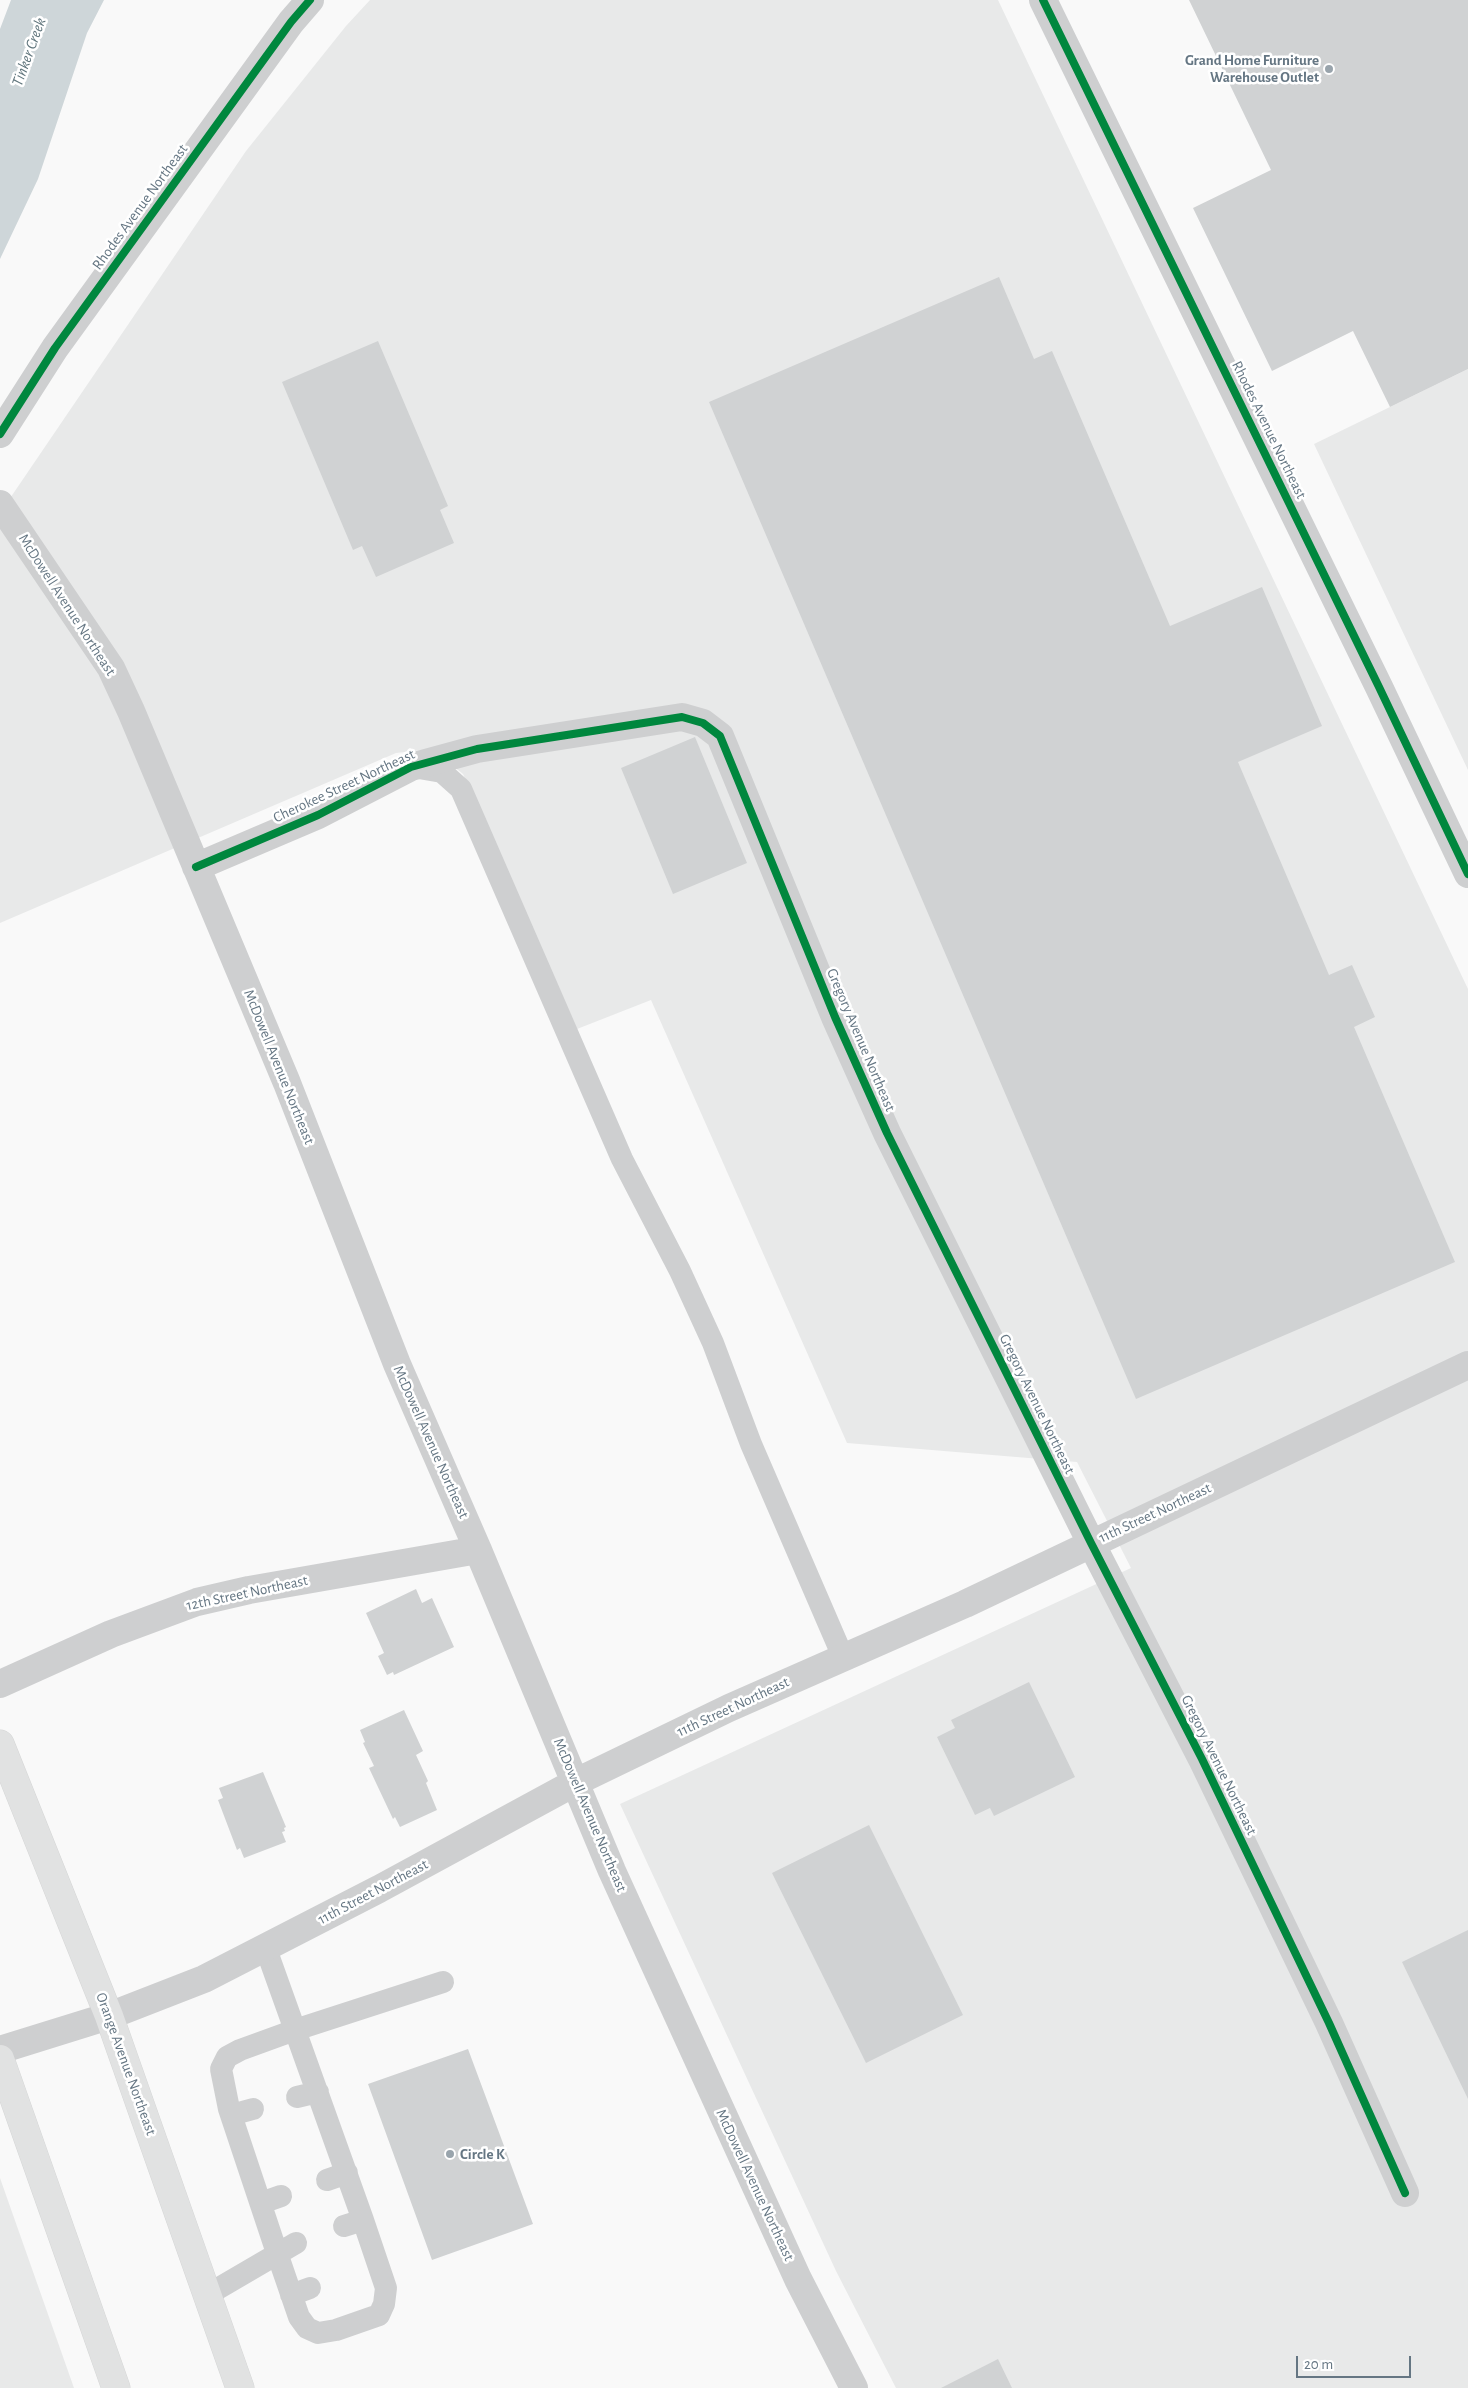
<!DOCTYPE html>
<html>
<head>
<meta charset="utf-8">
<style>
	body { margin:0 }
	#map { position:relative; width:1468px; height:2388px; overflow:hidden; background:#f9f9f9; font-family:"Alegreya Sans",sans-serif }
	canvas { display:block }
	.scale { position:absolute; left:1296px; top:2356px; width:115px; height:22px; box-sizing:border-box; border:2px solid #657683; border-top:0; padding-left:6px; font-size:15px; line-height:18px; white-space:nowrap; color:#657683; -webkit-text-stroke:4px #fff; paint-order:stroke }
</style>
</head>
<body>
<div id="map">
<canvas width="1468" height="2388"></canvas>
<div class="scale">20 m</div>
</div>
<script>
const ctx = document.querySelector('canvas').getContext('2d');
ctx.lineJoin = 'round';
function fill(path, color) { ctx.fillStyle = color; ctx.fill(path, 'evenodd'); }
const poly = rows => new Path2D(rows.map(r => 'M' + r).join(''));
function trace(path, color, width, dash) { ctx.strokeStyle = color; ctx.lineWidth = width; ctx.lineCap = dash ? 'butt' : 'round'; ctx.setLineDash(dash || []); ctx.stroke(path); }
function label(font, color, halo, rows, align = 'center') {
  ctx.font = font + ' "Alegreya Sans",sans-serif'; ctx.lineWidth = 5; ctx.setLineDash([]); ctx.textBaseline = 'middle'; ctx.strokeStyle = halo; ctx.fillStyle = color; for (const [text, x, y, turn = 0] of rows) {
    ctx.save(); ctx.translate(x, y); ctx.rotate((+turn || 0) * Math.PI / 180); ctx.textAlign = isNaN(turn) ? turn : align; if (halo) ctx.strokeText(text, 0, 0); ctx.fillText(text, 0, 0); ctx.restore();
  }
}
const built = poly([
	[370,0,998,0,1468,989,1468,2388,896,2388,836,2271,620,1804,1131,1568,1077,1462,847,1443,651,1000,577,1029,463,774,432,749,396,753,0,923,0,513,246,151,346,26],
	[1468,369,1468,770,1314,444],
	[0,2178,74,2388,0,2388]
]);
const water = poly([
	[11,0,104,0,87,33,38,179,0,259,0,29]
]);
const building = poly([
	[1189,0,1468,0,1468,369,1390,407,1353,331,1272,371,1193,208,1271,170],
	[999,277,1034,359,1052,351,1170,626,1262,587,1322,726,1238,762,1329,975,1352,965,1375,1017,1354,1027,1455,1262,1136,1399,709,402],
	[378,341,448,506,440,510,454,543,376,577,362,546,353,550,282,382],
	[695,737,747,863,673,894,621,768],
	[416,1589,422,1603,432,1598,454,1647,394,1675,393,1672,387,1675,378,1656,384,1653,366,1613],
	[1029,1682,1075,1777,994,1816,990,1808,975,1815,937,1737,955,1728,951,1720],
	[404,1710,423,1751,416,1755,428,1781,426,1783,437,1810,400,1827,395,1817,393,1819,369,1768,374,1766,363,1743,365,1742,360,1730],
	[263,1772,286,1827,284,1828,285,1831,282,1832,286,1842,244,1858,240,1848,237,1850,218,1800,223,1798,219,1788],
	[869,1825,963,2015,866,2063,772,1873],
	[1468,1930,1468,2099,1402,1962],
	[468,2049,533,2224,432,2260,368,2084],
	[998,2359,1012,2388,941,2388]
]);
const lane = poly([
	[413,767,442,772,461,789,622,1159,680,1271,713,1343,751,1444,843,1657],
	[266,1949,363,2220,344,2226],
	[297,2097,318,2092],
	[231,2115,253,2109],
	[327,2180,347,2173],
	[261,2203,281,2196],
	[363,2220,386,2288,384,2304,379,2315,336,2330,318,2333,307,2328,299,2317,277,2253,229,2109,221,2069,227,2057,240,2050,295,2030,443,1982],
	[207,2295,296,2243],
	[291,2295,310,2288]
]);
const street = poly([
	[1043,0,1379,687,1468,874],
	[0,434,55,348,291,22,310,0],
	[0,504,111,668,131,711,287,1083,397,1364,478,1550,612,1871,798,2279,854,2388],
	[196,867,318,815,411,767,477,749,682,717,703,723,720,736,835,1017,887,1133,1091,1543,1202,1759,1329,2023,1405,2193],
	[0,1684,111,1634,197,1602,249,1590,478,1550],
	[0,2050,109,2016,204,1979,379,1889,576,1782,729,1708,965,1604,1468,1365]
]);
const highway = poly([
	[0,1744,109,2016,240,2388],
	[0,2059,116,2388]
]);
const cycleway = poly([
	[1043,0,1379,687,1468,874],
	[0,434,55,348,291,22,310,0],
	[196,867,318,815,411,767,477,749,682,717,703,723,720,736,835,1017,887,1133,1091,1543,1202,1759,1329,2023,1405,2193]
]);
const markers = [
	[1329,69,5,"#99a4ac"],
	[450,2154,5,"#99a4ac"]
];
const poiNames = [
	["Grand Home Furniture",1319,60],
	["Warehouse Outlet",1319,77],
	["Circle K",460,2154,"left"]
];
const streetNames = [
	["Rhodes Avenue Northeast",140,207,-54],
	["Rhodes Avenue Northeast",1269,430,64],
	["McDowell Avenue Northeast",67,605,57],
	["Cherokee Street Northeast",344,786,-25],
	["Gregory Avenue Northeast",861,1040,67],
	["McDowell Avenue Northeast",279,1067,68],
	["Gregory Avenue Northeast",1037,1404,64],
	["McDowell Avenue Northeast",431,1442,66],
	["11th Street Northeast",1155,1513,-25],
	["12th Street Northeast",247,1593,-12],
	["11th Street Northeast",733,1707,-25],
	["Gregory Avenue Northeast",1219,1765,64],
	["McDowell Avenue Northeast",590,1815,67],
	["11th Street Northeast",373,1892,-28],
	["Orange Avenue Northeast",126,2064,70],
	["McDowell Avenue Northeast",755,2185,65]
];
const waterNames = [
	["Tinker Creek",29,52,-70]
];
fill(built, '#e8e9e9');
fill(water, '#ced6d9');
fill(building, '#d0d2d3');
trace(highway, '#d5d6d6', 29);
trace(lane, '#cecfd0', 22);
trace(street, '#cecfd0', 28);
trace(highway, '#e1e2e2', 28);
trace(cycleway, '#00873e', 8);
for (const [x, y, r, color] of markers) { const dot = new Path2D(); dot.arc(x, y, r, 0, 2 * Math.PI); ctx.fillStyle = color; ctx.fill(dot); trace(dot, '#fff', 2); }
label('bold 15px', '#657683', '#fff', poiNames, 'right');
label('15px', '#657683', '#fff', streetNames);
label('italic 16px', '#60757c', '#fff', waterNames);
</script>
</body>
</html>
